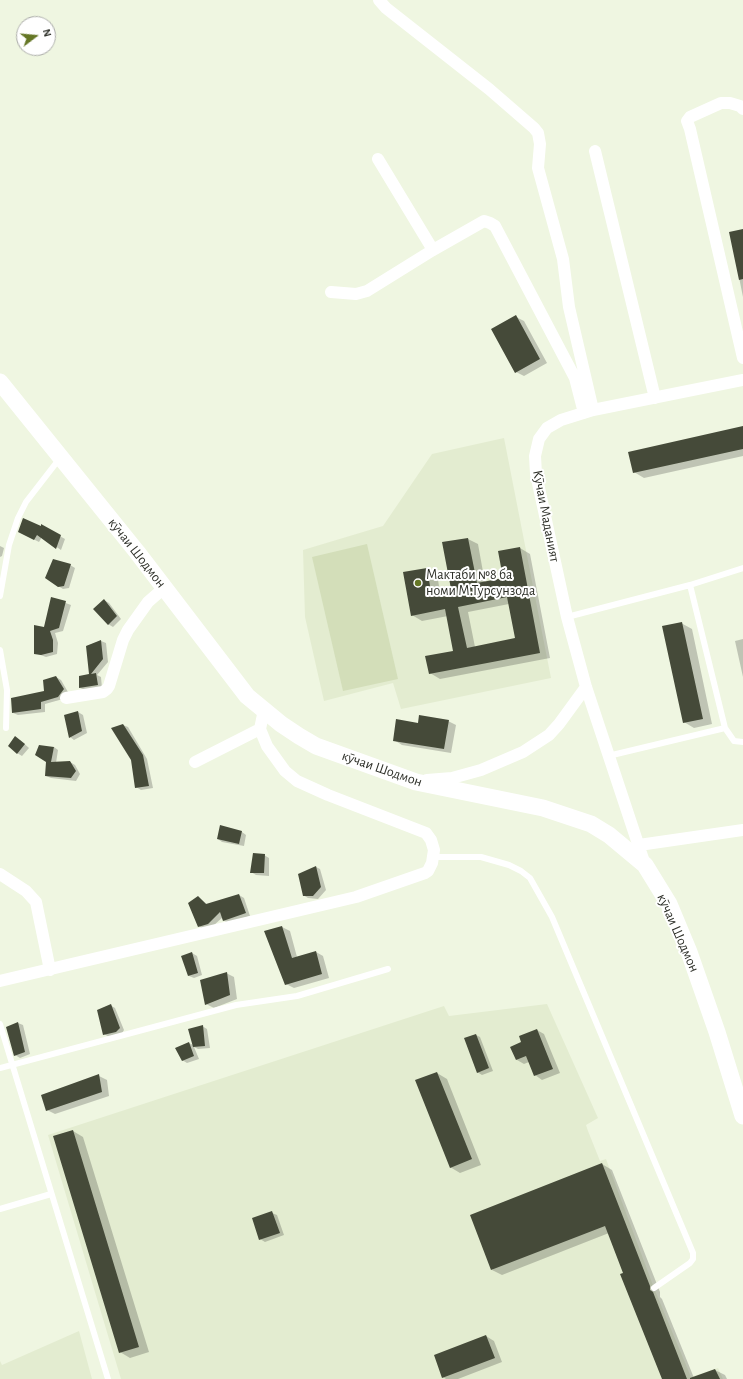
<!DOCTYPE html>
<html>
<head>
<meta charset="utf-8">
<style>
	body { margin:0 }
	#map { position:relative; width:743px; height:1379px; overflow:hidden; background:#eff6e1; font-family:"Alegreya Sans",sans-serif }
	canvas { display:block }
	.north { position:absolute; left:16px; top:16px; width:40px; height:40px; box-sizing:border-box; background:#fff; border:1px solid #abaca9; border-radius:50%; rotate:74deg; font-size:11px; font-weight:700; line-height:16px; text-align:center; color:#2d2f28 }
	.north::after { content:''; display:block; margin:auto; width:14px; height:18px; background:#657726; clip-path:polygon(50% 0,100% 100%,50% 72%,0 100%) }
</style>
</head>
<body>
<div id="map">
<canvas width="743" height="1379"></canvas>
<div class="north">N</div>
</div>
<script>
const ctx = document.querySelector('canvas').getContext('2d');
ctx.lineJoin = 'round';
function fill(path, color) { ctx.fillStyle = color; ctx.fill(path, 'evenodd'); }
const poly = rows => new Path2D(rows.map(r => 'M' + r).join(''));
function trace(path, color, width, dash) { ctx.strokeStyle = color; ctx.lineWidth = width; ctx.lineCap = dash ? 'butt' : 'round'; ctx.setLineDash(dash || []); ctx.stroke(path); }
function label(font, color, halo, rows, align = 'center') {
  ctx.font = font + ' "Alegreya Sans",sans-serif'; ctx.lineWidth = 4; ctx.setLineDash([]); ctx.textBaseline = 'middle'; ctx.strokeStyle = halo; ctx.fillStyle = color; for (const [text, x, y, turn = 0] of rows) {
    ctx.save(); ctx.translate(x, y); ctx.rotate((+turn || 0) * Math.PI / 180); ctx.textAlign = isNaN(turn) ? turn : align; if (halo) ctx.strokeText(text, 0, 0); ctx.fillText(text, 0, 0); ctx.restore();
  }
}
const built = poly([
	[504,438,551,678,401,709,393,683,324,701,305,617,303,550,383,526,432,454],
	[547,1004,598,1118,586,1125,588,1131,600,1161,606,1159,654,1288,691,1377,718,1368,723,1379,121,1379,48,1135,444,1006,449,1016],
	[79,1331,92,1379,0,1379,0,1361,2,1365]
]);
const green = poly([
	[367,544,398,679,343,691,312,557]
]);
const shadow = poly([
	[743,230,743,297,730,233],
	[516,317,524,321,547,363,524,376,516,372],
	[743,427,743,456,644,478,634,472],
	[42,526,65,539,61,550,42,537,39,542,19,532,42,527],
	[468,539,478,544,485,583,504,579,520,548,530,554,550,658,440,679,430,673,454,651,448,616,422,621,412,615,427,569,437,574,440,592,452,590],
	[509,604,516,639,475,647,468,612],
	[0,546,4,548,2,556,0,557],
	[70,565,75,568,69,588,63,589,58,586],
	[52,598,71,605,63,631,55,633,58,643,57,654,46,657,35,653,44,628],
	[104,600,109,603,121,619,113,627,108,624],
	[681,623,692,629,712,724,694,728,684,722],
	[743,639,743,677,735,641],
	[101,641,106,643,108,662,97,675,101,677,102,688,85,690,80,688,90,675,87,646],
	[56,677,61,680,68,692,63,699,45,704,45,712,18,715,13,713,45,692],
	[78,712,83,715,87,733,74,740,70,737,65,716],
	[448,721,456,725,451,753,402,745,394,740,419,724],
	[123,725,128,727,147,759,153,788,141,790,136,787,132,760],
	[20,740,29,748,22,756,17,753],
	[54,747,58,750,56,763,70,762,75,765,80,774,76,781,51,778,46,776],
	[242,832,246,835,244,846,222,842,218,839],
	[264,855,269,858,269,876,256,875,251,872],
	[316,867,320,869,326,890,318,899,308,898,303,895],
	[239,895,244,898,250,916,228,923,223,920,223,917,213,926,203,929,199,926,198,897,208,905],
	[282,927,290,931,297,957,316,952,323,956,329,978,294,988,286,984],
	[192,953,197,956,202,975,194,978,189,976],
	[226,973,234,977,237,999,214,1008,206,1004],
	[110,1005,115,1008,124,1030,121,1035,109,1037,104,1034],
	[18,1023,23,1025,30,1054,20,1058,15,1055],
	[202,1026,207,1029,210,1048,198,1049,194,1047,199,1059,187,1063,182,1060,189,1043,193,1045],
	[537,1030,544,1034,560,1073,542,1080,535,1075,529,1062,524,1064,517,1060,523,1043],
	[476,1035,480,1037,493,1071,482,1075,477,1072],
	[437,1073,447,1079,481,1165,460,1173,450,1167],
	[99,1076,107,1080,109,1096,55,1114,47,1110,42,1095],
	[73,1131,83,1137,149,1352,130,1358,120,1352],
	[602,1164,612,1170,660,1292,660,1297,662,1299,694,1378,715,1370,725,1375,727,1379,663,1379,609,1233,502,1275,492,1270],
	[272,1213,277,1215,284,1235,265,1242,260,1239],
	[486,1336,494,1341,502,1362,458,1379,446,1379,443,1377]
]);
const building = poly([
	[743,229,743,279,739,280,729,232],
	[516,315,540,359,515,373,491,329],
	[743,426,743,449,633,473,628,452],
	[23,518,41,526,41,524,61,535,56,549,37,535,34,540,18,532],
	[468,538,477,583,503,578,498,551,520,547,540,653,429,674,425,656,453,651,445,609,411,616,403,572,427,568,431,592,451,589,442,542],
	[507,597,515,638,467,648,458,607],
	[53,559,71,564,64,586,58,587,45,578],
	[51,597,66,601,59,628,50,631,53,640,53,652,41,655,34,654,34,625,44,627],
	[104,599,117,616,108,625,93,609],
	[682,622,703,719,683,723,662,626],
	[101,640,103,659,91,674,96,673,98,685,79,688,79,676,89,674,86,646],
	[56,676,64,689,58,697,41,702,41,709,12,713,11,698,44,691,43,680],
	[78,711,82,731,69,738,64,715],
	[419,715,449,720,444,749,393,741,396,719,418,723],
	[123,724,143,755,149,786,135,788,131,760,111,728],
	[15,736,25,744,17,754,8,746],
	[39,745,54,747,51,762,70,761,76,771,71,778,45,776,46,762,35,755],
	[220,825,242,831,239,844,217,839],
	[253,853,265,854,264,873,250,873],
	[316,866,321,887,313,896,303,896,298,874],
	[239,894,246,913,223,921,220,912,208,924,198,927,188,903,198,896,206,904],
	[282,926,292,958,316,951,322,974,285,985,264,931],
	[192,952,198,973,188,976,181,956],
	[227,972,230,995,205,1005,200,980],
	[111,1004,120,1028,116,1032,103,1035,97,1010],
	[18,1022,25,1052,14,1056,6,1027],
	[203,1025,205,1046,193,1047,188,1029],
	[537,1029,553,1069,534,1076,526,1056,516,1060,510,1047,521,1042,519,1036],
	[476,1034,489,1068,477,1073,464,1038],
	[189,1042,194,1056,182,1061,175,1048],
	[437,1072,472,1159,450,1168,415,1080],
	[99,1074,102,1092,46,1111,41,1095],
	[73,1130,139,1347,119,1353,53,1136],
	[602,1163,650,1286,650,1290,653,1292,687,1379,662,1379,620,1274,623,1273,605,1226,491,1270,470,1215],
	[272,1211,280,1233,259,1240,252,1218],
	[486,1335,495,1358,442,1378,434,1355],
	[715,1369,720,1379,690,1379,690,1378]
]);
const service = poly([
	[690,585,725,728,734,741,743,742],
	[0,596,9,545,18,518,26,502,60,458],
	[567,617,690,585,743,568],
	[0,650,7,690,6,728],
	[608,756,725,728],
	[434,857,481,857,509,865,521,871,530,878,552,917,693,1253,693,1259,690,1263,654,1288],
	[0,1024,108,1379],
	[0,1068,236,1005,297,996,388,969],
	[0,1209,51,1194]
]);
const minor = poly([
	[379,0,386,8,489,89,534,128,538,133,540,144,538,168,563,259,569,307,593,410],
	[743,109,740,106,730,103,721,103,690,117,687,121,690,129,743,358],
	[595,151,655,398],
	[378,159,433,250],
	[331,292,356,294,367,291,433,250,484,221,490,223,495,226,575,378,584,413],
	[66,698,103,692,107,689,109,686,123,640,128,630,148,602,164,588],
	[195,762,260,729],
	[427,780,452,778,481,770,523,752,549,735,559,724,586,687],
	[639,845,743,830],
	[645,865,586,687,567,617,536,474,535,456,539,439,547,428,561,420,593,410,743,380],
	[0,874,26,891,36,902,50,970],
	[0,981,356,897,425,873,428,871,432,863,434,850,431,840,426,833,328,795,297,781,285,771,267,746,260,729,264,710]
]);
const secondary = poly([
	[0,382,137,552,247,696,281,724,299,736,316,746,416,782,543,808,591,824,609,835,645,865,669,904,689,952,717,1032,743,1116]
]);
const markers = [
	[418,583,4,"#657726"]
];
const streetNames = [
	["Кӯчаи Маданият",546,516,79],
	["кӯчаи Шодмон",137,553,52],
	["кӯчаи Шодмон",382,769,19],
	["кӯчаи Шодмон",678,933,66]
];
const poiNames = [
	["Мактаби №8 ба",426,575],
	["номи М.Турсунзода",426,591]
];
fill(built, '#e3ecd0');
fill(green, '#d3deb9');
fill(shadow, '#0003');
fill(building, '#454a39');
trace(service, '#fff', 6);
trace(minor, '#fff', 12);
trace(secondary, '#fff', 17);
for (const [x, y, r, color] of markers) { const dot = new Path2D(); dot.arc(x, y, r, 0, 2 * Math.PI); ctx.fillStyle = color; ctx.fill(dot); trace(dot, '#fff', 1.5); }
label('14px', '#2d2f28', '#fff', streetNames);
label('14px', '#2d2f28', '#fff', poiNames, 'left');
</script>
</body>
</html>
